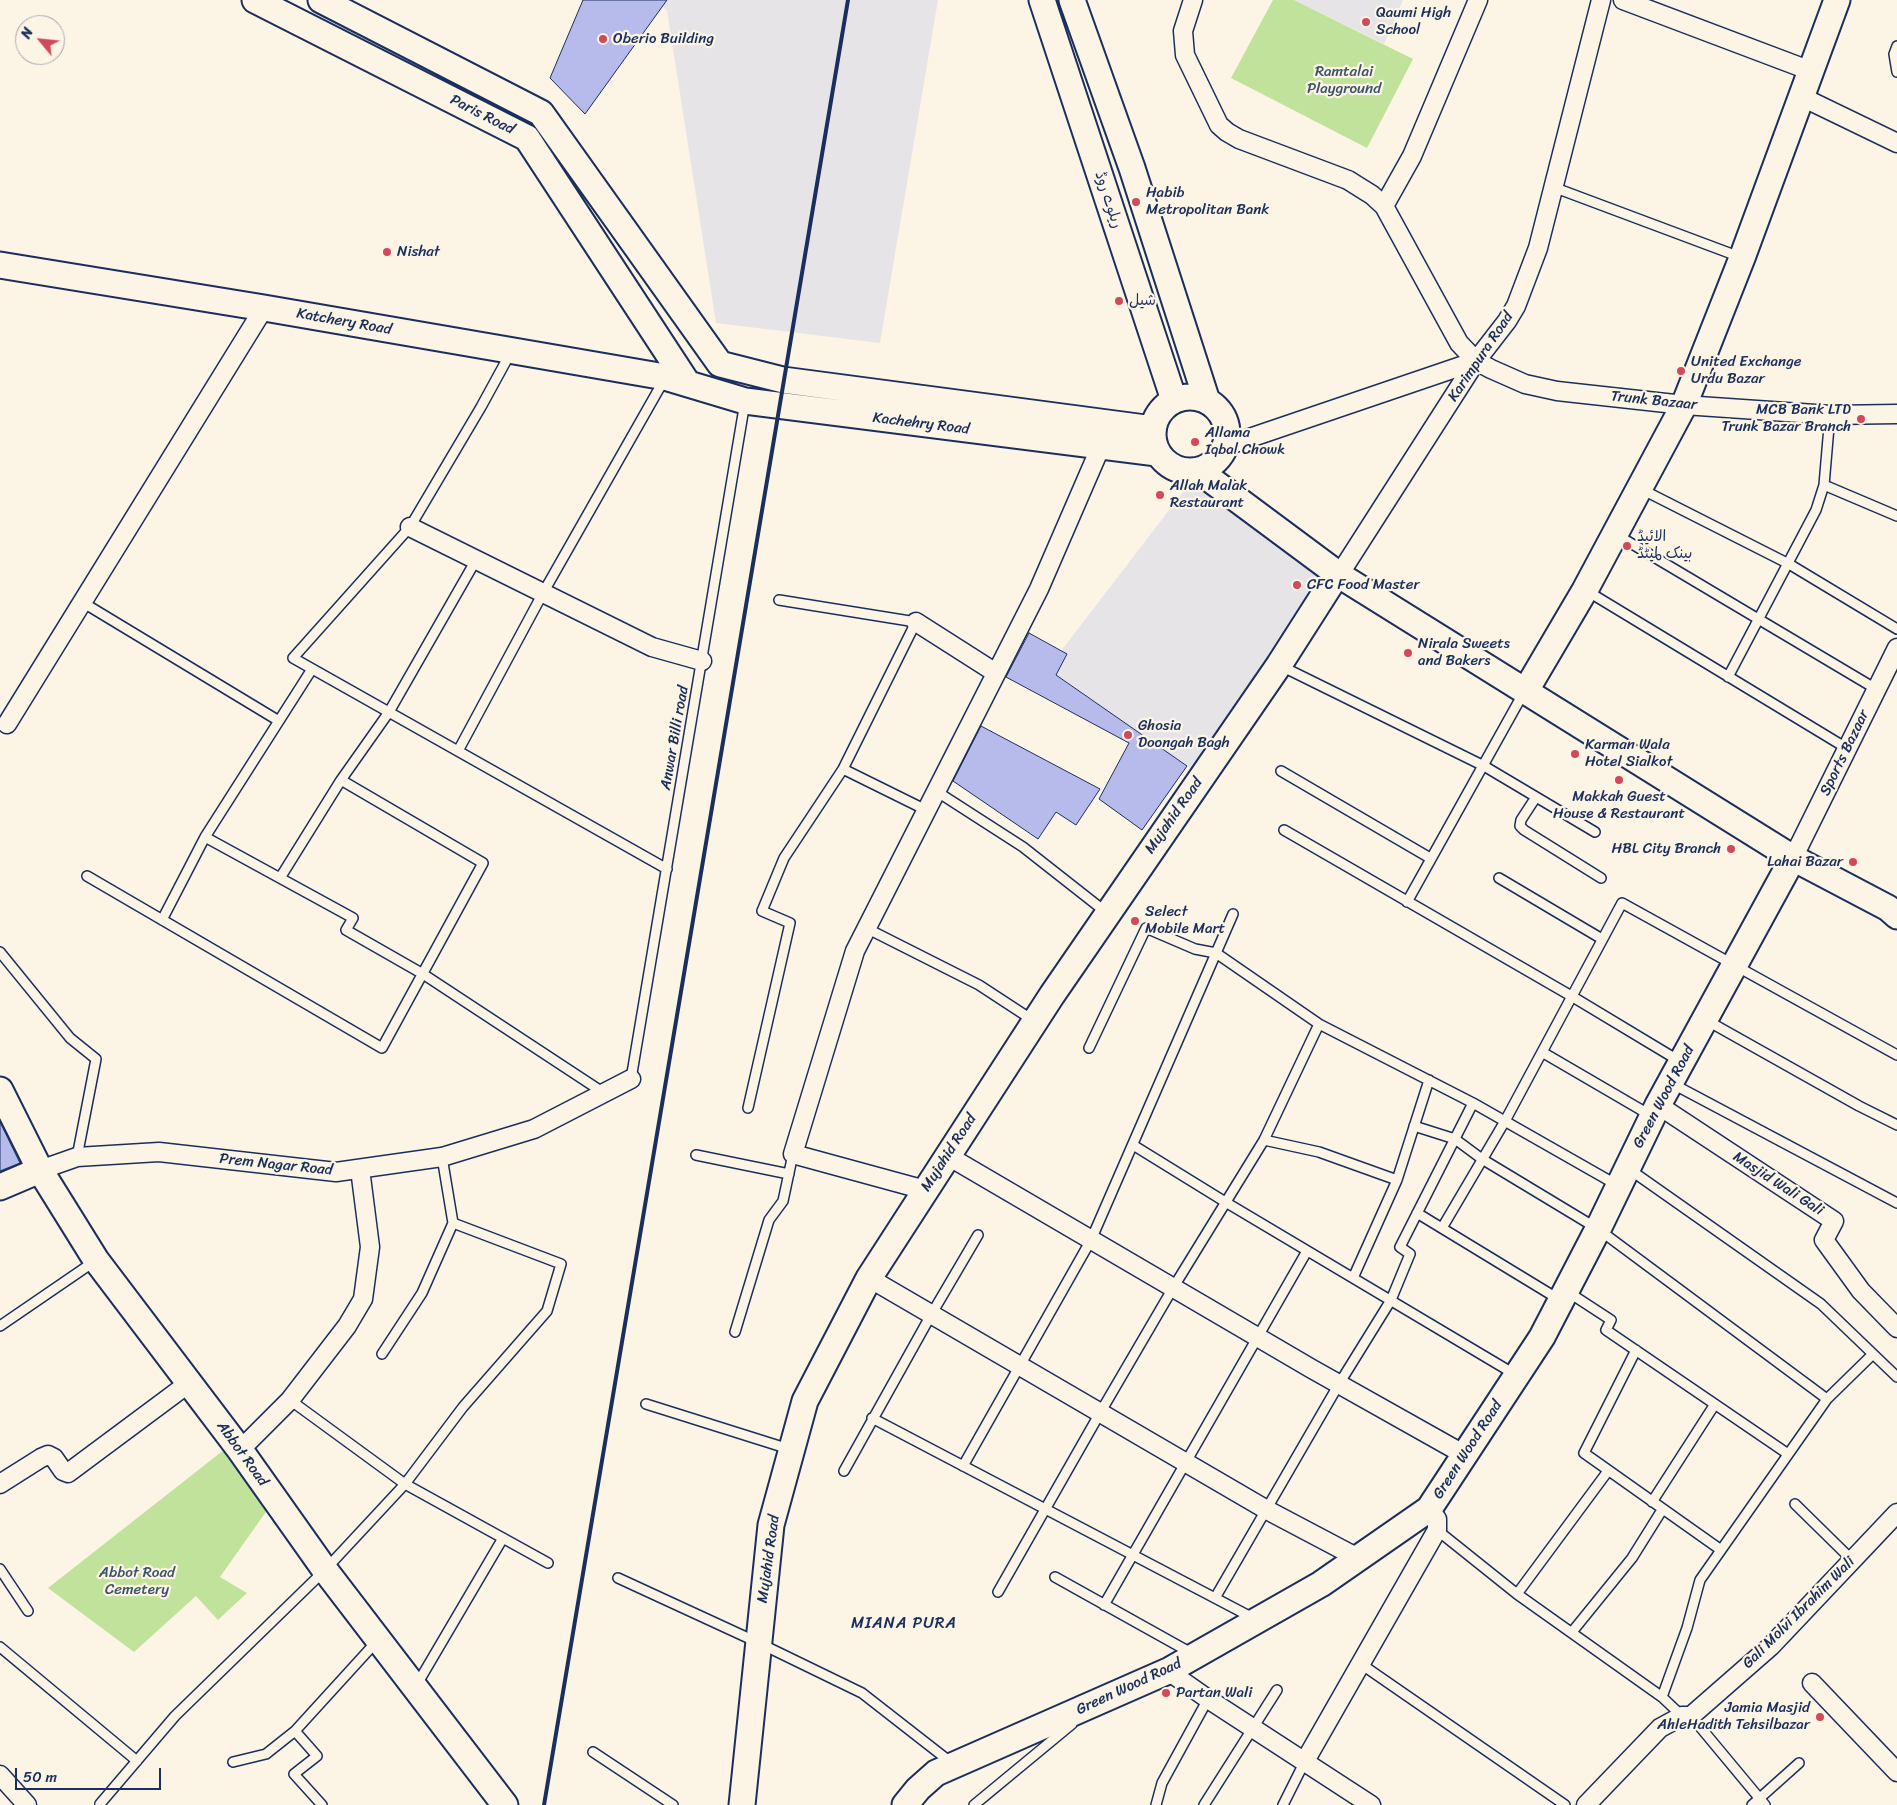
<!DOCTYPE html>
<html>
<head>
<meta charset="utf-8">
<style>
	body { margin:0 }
	#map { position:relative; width:1897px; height:1805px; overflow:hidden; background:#fcf5e5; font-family:Sriracha,sans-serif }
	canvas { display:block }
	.north { position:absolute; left:15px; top:15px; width:50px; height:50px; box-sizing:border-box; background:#fcf5e5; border:1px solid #a2a6af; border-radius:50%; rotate:298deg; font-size:14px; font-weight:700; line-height:20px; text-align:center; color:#1b2f5e }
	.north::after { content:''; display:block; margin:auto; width:18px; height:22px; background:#d1495b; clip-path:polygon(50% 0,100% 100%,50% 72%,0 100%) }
	.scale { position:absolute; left:15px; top:1768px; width:146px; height:22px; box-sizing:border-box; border:2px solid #1b2f5e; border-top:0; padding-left:6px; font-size:15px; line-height:18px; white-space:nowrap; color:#1b2f5e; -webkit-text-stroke:4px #fcf5e5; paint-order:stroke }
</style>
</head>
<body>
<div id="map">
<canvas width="1897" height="1805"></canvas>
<div class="north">N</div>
<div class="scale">50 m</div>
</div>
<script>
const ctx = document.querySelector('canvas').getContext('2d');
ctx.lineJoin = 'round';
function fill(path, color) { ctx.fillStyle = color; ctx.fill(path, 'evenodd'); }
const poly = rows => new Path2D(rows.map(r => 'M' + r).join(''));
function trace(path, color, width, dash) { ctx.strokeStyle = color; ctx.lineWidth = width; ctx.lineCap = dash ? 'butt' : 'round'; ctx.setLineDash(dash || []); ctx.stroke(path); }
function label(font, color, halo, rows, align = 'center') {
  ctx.font = font + ' Sriracha,"Playpen Sans Arabic",sans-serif'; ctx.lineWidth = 4.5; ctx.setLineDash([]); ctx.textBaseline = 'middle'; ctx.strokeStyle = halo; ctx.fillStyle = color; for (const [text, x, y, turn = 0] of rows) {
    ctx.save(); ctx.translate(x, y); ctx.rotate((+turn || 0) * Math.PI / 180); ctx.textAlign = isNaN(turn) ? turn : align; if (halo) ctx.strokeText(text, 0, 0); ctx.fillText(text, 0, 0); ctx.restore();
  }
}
const built = poly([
	[657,0,938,0,880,343,716,323,667,11],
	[1294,0,1403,0,1384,44],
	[1196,475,1331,576,1199,774,1056,675,1067,655,1061,651]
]);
const green = poly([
	[1273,0,1294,0,1413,59,1367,148,1231,78],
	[234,1442,275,1499,220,1577,247,1593,218,1620,196,1596,134,1652,48,1588]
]);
const building = poly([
	[583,0,667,0,585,114,550,78,583,0],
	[1029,633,1067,654,1056,675,1187,766,1142,830,1099,799,1129,743,1006,677,1029,633],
	[981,726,1100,789,1076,825,1056,812,1038,839,953,781,981,726],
	[0,1122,20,1163,0,1171,0,1122]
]);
const lane = poly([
	[1897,46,1894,54,1897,72],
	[1553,187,1740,257],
	[511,352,481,407,410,527,293,658,667,869],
	[1824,485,1897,516],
	[1641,489,1789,564,1897,629],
	[1617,535,1876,689],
	[1587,591,1848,749],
	[82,602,279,721],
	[1281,666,1484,766,1595,832],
	[1728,677,1816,510,1824,485,1830,415],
	[458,751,543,593,664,380],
	[843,769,926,810],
	[1281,771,1430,858],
	[936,791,1023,847,1107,913],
	[1536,797,1521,820,1520,826,1524,830,1601,878],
	[1284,830,1573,997,1681,1062],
	[205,837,353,918,346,930,423,974,604,1093],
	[87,876,382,1048,483,863,341,780],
	[280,878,341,780,389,712,476,560],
	[1499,878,1602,939],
	[1407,902,1524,692],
	[162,920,205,837,312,669],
	[866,928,979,985,1034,1021],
	[0,952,70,1038,96,1059,77,1157],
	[1706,1020,1859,1106,1897,1125],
	[1089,1048,1146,928,1195,949,1216,953,1319,1024,1473,1103,1617,1185],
	[1542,1052,1650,1115],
	[631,1079,745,402],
	[1671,1083,1897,1203],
	[748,1108,790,923,762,911,784,858,843,769,916,622,779,600],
	[1414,1126,1455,1139,1482,1159,1598,1229,1827,1399],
	[1264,1140,1319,1152,1397,1180],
	[1133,1145,1227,1203,1516,1375],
	[696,1155,789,1174],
	[1629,1169,1821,1304,1897,1377],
	[1417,1213,1560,1300],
	[1442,1228,1505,1121,1622,903,1897,1055],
	[1353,1278,1397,1180,1429,1080],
	[1568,1292,1611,1320,1606,1330,1788,1454],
	[0,1326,95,1261],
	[735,1332,769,1220,783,1201,793,1154],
	[1636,1350,1584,1453,1721,1550],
	[382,1354,422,1293,453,1223,442,1157],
	[290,1400,405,1484,548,1563],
	[646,1404,789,1449],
	[872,1418,1253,1618],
	[963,1466,1091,1240,1233,914],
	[844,1471,931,1315,978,1235],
	[1652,1502,1715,1404],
	[1795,1504,1852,1560],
	[1437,1530,1517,1594,1662,1697,1682,1716],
	[0,1569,28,1611],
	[1055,1577,1193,1654],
	[618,1578,759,1643,862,1693,953,1764],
	[998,1592,1100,1413,1173,1288,1264,1140,1319,1024],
	[1517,1594,1608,1471],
	[1215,1598,1339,1384,1391,1300,1410,1254,1400,1247,1473,1103],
	[1104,1605,1307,1251],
	[1572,1632,1632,1558,1662,1510],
	[0,1647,137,1761],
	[1361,1664,1565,1805],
	[416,1686,503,1538],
	[1662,1697,1687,1628,1700,1580,1827,1399,1873,1354],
	[1691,1716,1765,1805],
	[295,1731,317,1756,294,1774,322,1805],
	[593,1752,673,1805],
	[233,1762,266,1754,295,1731,377,1641],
	[101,1805,100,1804,175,1716,325,1570,405,1484,463,1407,547,1311,561,1264,453,1223],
	[974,1805,1072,1724],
	[1156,1805,1162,1783,1208,1699],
	[1204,1805,1277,1690],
	[1283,1805,1305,1761],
	[1752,1805,1799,1763]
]);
const street = poly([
	[1193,0,1183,31,1185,55,1219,125,1227,132,1239,139,1348,180,1372,195,1384,206,1459,343,1476,361,1491,369,1525,384,1557,391,1684,405,1830,415,1897,414],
	[1623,0,1811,71],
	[1802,97,1897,143],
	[1384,206,1412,156,1478,0],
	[1226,446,1476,361],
	[410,527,652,647,702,661],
	[1339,575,1476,361,1507,321,1516,306,1538,248,1601,0],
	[916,622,996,673],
	[7,724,264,308],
	[1793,858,1897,648],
	[1658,1105,1834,1221,1824,1240,1861,1291,1897,1328],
	[948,1156,1312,1369,1465,1455],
	[40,1170,77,1157,159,1152,336,1172,442,1157,534,1129,631,1079],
	[925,1190,793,1154,855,951,1039,589,1101,446],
	[869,1278,1267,1510,1358,1558],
	[240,1450,290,1400,347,1326,363,1299,370,1247,360,1169],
	[0,1484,41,1458,48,1455,54,1458,63,1471,68,1473,189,1383],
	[1168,1671,1208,1699,1371,1805],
	[1812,1683,1897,1772],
	[1305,1761,1437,1530,1437,1519,1429,1509],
	[0,1775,27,1805],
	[1586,1805,1660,1728,1682,1716,1691,1716,1771,1646,1897,1513]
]);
const secondary = poly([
	[255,0,527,138,688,384],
	[321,0,541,113,720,364,783,380,1153,429],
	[1042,0,1174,400],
	[1072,0,1132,168,1207,401],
	[0,265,264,308,665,377,745,401,1157,453],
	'1153 434a37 37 0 1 1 74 0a37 37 0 1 1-74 0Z',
	[1199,471,1339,575,1793,858,1888,908,1897,916],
	[1525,692,1585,590,1684,405,1742,258,1837,0],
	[0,1090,40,1170,96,1260,240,1450,325,1570,505,1805],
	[0,1187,40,1170],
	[742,1805,771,1525,805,1401,869,1278,1052,995,1279,665,1332,582,1339,575],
	[905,1805,918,1789,936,1773,1168,1671,1321,1584,1429,1509,1542,1337,1598,1229,1658,1105,1793,858]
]);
const rail = poly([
	[544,1805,848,0]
]);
const markers = [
	[1366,22,5,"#d1495b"],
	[603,39,5,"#d1495b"],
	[1136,202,5,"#d1495b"],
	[387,252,5,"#d1495b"],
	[1119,301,5,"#d1495b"],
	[1681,371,5,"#d1495b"],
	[1861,419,5,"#d1495b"],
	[1195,442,5,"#d1495b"],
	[1160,495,5,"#d1495b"],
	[1627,546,5,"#d1495b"],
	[1297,585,5,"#d1495b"],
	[1408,653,5,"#d1495b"],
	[1128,735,5,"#d1495b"],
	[1575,754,5,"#d1495b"],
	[1619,780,5,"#d1495b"],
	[1731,849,5,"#d1495b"],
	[1853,862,5,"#d1495b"],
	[1135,921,5,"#d1495b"],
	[1166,1693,5,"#d1495b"],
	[1820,1717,5,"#d1495b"]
];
const poiNames = [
	["Qaumi High",1376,13],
	["School",1376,30],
	["Oberio Building",613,39],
	["Habib",1146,193],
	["Metropolitan Bank",1146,210],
	["Nishat",397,252],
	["شیل",1129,301],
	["United Exchange",1691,362],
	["Urdu Bazar",1691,379],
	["MCB Bank LTD",1851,410,"right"],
	["Trunk Bazar Branch",1851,427,"right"],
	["Allama",1205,433],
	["Iqbal Chowk",1205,450],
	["Allah Malak",1170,486],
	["Restaurant",1170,503],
	["الائیڈ",1637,537],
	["بینک لمیٹڈ",1637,554],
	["CFC Food Master",1307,585],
	["Nirala Sweets",1418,644],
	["and Bakers",1418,661],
	["Ghosia",1138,726],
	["Doongah Bagh",1138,743],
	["Karman Wala",1585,745],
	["Hotel Sialkot",1585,762],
	["Makkah Guest",1619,797,"center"],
	["House & Restaurant",1619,814,"center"],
	["HBL City Branch",1721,849,"right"],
	["Lahai Bazar",1843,862,"right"],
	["Select",1145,912],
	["Mobile Mart",1145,929],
	["Partan Wali",1176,1693],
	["Jamia Masjid",1810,1708,"right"],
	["AhleHadith Tehsilbazar",1810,1725,"right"]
];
const parkNames = [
	["Ramtalai",1344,72],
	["Playground",1344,89],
	["Abbot Road",137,1573],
	["Cemetery",137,1590]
];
const streetNames = [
	["Paris Road",482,115,27],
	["ریلوے روڈ",1108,200,72],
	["Katchery Road",344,322,10],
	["Karimpura Road",1481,357,-56],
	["Trunk Bazaar",1654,401,6],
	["Kachehry Road",921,424,7],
	["Anwar Billi road",675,738,-80],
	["Sports Bazaar",1845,753,-64],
	["Mujahid Road",1174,816,-55],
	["Green Wood Road",1664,1097,-62],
	["Mujahid Road",949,1153,-57],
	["Prem Nagar Road",276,1165,6],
	["Masjid Wali Gali",1778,1184,33],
	["Green Wood Road",1468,1450,-57],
	["Abbot Road",242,1454,54],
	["Mujahid Road",769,1559,-82],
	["Gali Molvi Ibrahim Wali",1799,1613,-45],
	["Green Wood Road",1129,1687,-25]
];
const neighbourhoodNames = [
	["MIANA PURA",904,1624]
];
fill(built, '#e7e4e7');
fill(green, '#c0e29b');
fill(building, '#b7bbec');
trace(building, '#1b2f5e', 1);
trace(lane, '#1b2f5e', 12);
trace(street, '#1b2f5e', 21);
trace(secondary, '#1b2f5e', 29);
trace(lane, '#fcf5e5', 9);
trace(street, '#fcf5e5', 18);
trace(secondary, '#fcf5e5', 25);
trace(rail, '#1b2f5e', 4);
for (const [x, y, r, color] of markers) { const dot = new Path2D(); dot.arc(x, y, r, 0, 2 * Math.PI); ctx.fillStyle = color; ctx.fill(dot); trace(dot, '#fcf5e5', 2); }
label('15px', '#1b2f5e', '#fcf5e5', poiNames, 'left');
label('15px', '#3c536a', '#fcf5e5', parkNames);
label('15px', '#1b2f5e', '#fcf5e5', streetNames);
ctx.letterSpacing = '1px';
label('16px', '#1b2f5e', '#fcf5e5', neighbourhoodNames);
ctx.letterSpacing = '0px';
</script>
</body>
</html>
